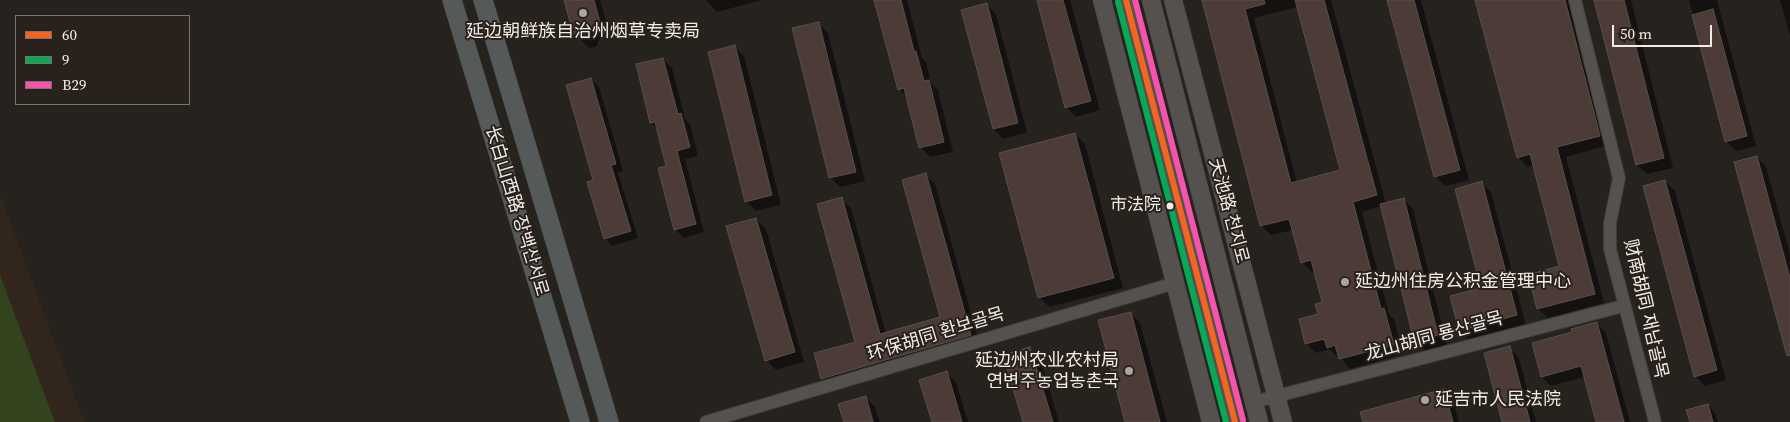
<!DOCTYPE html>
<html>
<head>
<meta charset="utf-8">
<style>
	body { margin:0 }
	#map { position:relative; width:1790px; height:422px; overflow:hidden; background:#26221e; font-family:"Source Serif 4",serif }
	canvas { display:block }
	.legend { position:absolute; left:15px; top:15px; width:175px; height:90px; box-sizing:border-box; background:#29211b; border:1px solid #79726d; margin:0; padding:6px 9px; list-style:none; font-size:15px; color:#f1ece8 }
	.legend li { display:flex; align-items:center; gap:10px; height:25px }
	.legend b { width:25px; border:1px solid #79726d }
	.scale { position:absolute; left:1612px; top:25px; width:100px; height:22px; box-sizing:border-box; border:2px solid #f1ece8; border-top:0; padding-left:6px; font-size:15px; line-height:18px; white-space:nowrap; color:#f1ece8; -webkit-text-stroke:4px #29211b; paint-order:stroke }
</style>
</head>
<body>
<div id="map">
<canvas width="1790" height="422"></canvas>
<ul class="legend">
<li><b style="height:6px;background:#f26522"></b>60</li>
<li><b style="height:6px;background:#06aa56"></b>9</li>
<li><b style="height:6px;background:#f653ac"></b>B29</li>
</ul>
<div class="scale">50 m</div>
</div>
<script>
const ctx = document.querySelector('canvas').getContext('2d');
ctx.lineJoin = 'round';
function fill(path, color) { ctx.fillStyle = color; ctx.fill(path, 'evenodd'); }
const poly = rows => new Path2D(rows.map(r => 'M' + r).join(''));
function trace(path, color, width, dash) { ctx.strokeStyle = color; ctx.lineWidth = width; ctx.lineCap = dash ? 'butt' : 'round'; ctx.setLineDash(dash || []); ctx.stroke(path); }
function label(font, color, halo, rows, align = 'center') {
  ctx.font = font + ' "Source Serif 4","Noto Sans SC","Noto Sans KR",serif'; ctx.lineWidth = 4; ctx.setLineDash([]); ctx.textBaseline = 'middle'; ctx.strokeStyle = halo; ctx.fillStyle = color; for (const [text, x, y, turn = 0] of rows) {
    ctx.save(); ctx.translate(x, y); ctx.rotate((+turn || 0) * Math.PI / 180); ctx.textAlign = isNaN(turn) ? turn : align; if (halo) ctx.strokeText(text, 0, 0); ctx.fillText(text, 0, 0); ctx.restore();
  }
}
const built = poly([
	[0,194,84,421,85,422,0,422]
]);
const green = poly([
	[0,275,55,422,0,422]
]);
const shadow = poly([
	[565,0,600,0,610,35,599,39,598,44,596,47,589,48,579,38],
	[706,0,762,0,717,12],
	[876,0,907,0,922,58,926,62,931,83,938,91,953,152,930,157,920,147,908,98,899,89],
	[1038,0,1070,0,1100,110,1076,117,1066,107],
	[1203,0,1331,0,1386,204,1403,199,1413,209,1447,345,1425,351,1415,341,1381,206,1362,212,1389,314,1394,319,1403,354,1350,369,1340,356,1337,357,1330,349,1316,353,1306,343,1324,303,1315,271,1312,272,1302,262,1293,230,1271,235,1262,226],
	[1298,7,1341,171,1297,183,1254,18],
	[1388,0,1421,0,1469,180,1445,186,1436,177],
	[1477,0,1571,0,1609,145,1566,157,1604,303,1548,318,1538,309,1561,267,1534,165,1527,167,1518,157],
	[1596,0,1631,0,1673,168,1647,174,1637,165],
	[1689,0,1717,0,1756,146,1736,151,1726,141],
	[1780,0,1790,0,1790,36],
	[986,4,996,14,1027,132,1003,139,994,129],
	[818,23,828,33,865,181,840,187,831,178,794,29],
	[734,47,744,56,781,205,756,211,746,201],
	[663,59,672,68,685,119,690,124,698,156,685,159,704,232,684,238,675,229,668,167,658,129,651,123],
	[591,79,599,87,623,171,618,173,638,238,612,246,605,238,594,181],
	[1075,134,1085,144,1123,288,1049,307,1039,297],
	[1757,157,1766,167,1790,254,1790,355],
	[925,174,935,184,980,345,832,388,822,378,857,342,841,199,851,208,886,334,941,318],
	[1665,181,1675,191,1726,380,1705,386,1695,376],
	[1481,183,1491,192,1526,325,1469,340,1460,330,1483,289],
	[756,219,766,229,804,362,776,370,766,360],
	[1131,313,1140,323,1167,422,1127,422],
	[1597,323,1606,333,1630,422,1597,422,1585,377,1551,386,1542,377,1574,333],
	[1030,348,1040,358,1059,422,1025,422],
	[1510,348,1519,358,1536,422,1503,422],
	[946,373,956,382,968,422,933,422],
	[1443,390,1453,400,1459,422,1364,422],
	[865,397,875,407,880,422,845,422],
	[1708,405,1715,413,1718,422,1691,422]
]);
const building = poly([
	[564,0,594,0,601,26,590,29,589,34,586,38,578,39,573,33,564,0],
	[874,0,901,0,914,51,916,51,924,81,929,80,944,142,919,148,904,88,898,90,874,0],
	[1037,0,1063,0,1091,101,1065,108,1037,0],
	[1202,0,1264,0,1265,4,1245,9,1291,183,1340,170,1295,0,1324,0,1377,195,1353,202,1381,309,1384,308,1394,345,1339,359,1335,345,1327,348,1324,339,1305,344,1299,319,1318,314,1315,304,1322,302,1311,260,1301,263,1289,219,1260,226,1202,0],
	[1387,0,1414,0,1460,170,1434,177,1387,0],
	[1475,0,1565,0,1600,136,1557,147,1595,294,1537,309,1528,275,1559,266,1530,154,1517,158,1475,0],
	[1594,0,1624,0,1664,158,1636,165,1594,0],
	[987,3,1018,123,993,129,961,10,987,3],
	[1713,9,1747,136,1725,142,1692,15,1713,9],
	[819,22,856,172,829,178,792,28,819,22],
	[735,45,772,195,745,202,708,52,735,45],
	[663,58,678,114,681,113,690,147,677,151,696,224,674,230,658,168,666,166,655,122,650,123,636,64,663,58],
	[591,78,616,164,611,165,631,231,604,239,587,182,593,180,566,85,591,78],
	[1075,133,1114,278,1038,298,999,153,1075,133],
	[1757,156,1790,278,1790,355,1787,356,1734,162,1757,156],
	[926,173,971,335,821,379,814,353,855,342,817,204,842,197,880,334,940,317,902,180,926,173],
	[1665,180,1717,370,1694,377,1643,186,1665,180],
	[1482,181,1517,315,1459,331,1450,296,1481,288,1455,189,1482,181],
	[1404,198,1438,335,1414,341,1380,204,1404,198],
	[756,218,795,352,765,361,726,226,756,218],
	[1131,312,1160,422,1125,422,1098,320,1131,312],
	[1597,322,1624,422,1596,422,1581,366,1541,377,1532,343,1572,332,1571,329,1597,322],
	[1510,346,1530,422,1502,422,1484,353,1510,346],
	[1030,347,1053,422,1023,422,1003,355,1030,347],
	[947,371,962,422,932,422,919,380,947,371],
	[1444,389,1453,422,1363,422,1360,412,1444,389],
	[866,396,873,422,844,422,838,404,866,396],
	[1708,404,1713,422,1690,422,1686,410,1708,404]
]);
const street = poly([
	[1575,0,1619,178,1610,223,1610,249,1655,422],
	[1254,402,1623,306],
	[706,422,1175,283]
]);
const secondary = poly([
	[1102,0,1211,422],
	[1126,0,1235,422],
	[1151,0,1259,422],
	[1173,0,1283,422]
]);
const primary = poly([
	[452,0,580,422],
	[483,0,609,422]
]);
const bus1 = poly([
	[1126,0,1235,422]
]);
const bus2 = poly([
	[1118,2,1226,422]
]);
const bus3 = poly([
	[1135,0,1243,420]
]);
const markers = [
	[583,13,5,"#aaa5a1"],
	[1170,206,4.5,"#f1ece8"],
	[1345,282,5,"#aaa5a1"],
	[1129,371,5,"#aaa5a1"],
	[1425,400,5,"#aaa5a1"]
];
const busNames = [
	["市法院",1161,206]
];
const poiNames = [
	["延边朝鲜族自治州烟草专卖局",583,32,"center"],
	["延边州住房公积金管理中心",1355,282],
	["延边州农业农村局",1119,361,"right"],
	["연변주농업농촌국",1119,382,"right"],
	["延吉市人民法院",1435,400]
];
const streetNames = [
	["长白山西路 장백산서로",516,211,73],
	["天池路 천지로",1228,211,75],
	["财南胡同 재남골목",1645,309,77],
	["环保胡同 환보골목",936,335,-17],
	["龙山胡同 룡산골목",1434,337,-15]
];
fill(built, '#31251c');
fill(green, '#32431d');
fill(shadow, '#0007');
fill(building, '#4c3b36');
trace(building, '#55504e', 1);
trace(street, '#3f3c39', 14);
trace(secondary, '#3f3c39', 19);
trace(primary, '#3f3c39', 20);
trace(street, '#54514e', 12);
trace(secondary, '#54514e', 18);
trace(primary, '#555a58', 19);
trace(bus1, '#f26522', 6);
trace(bus2, '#06aa56', 6);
trace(bus3, '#f653ac', 6);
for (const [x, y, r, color] of markers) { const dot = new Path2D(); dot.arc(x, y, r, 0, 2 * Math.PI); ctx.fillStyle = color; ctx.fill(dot); trace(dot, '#29211b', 2); }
label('17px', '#f1ece8', '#29211b', busNames, 'right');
label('18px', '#f1ece8', '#29211b', poiNames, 'left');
label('18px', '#f1ece8', '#29211b', streetNames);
</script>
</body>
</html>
